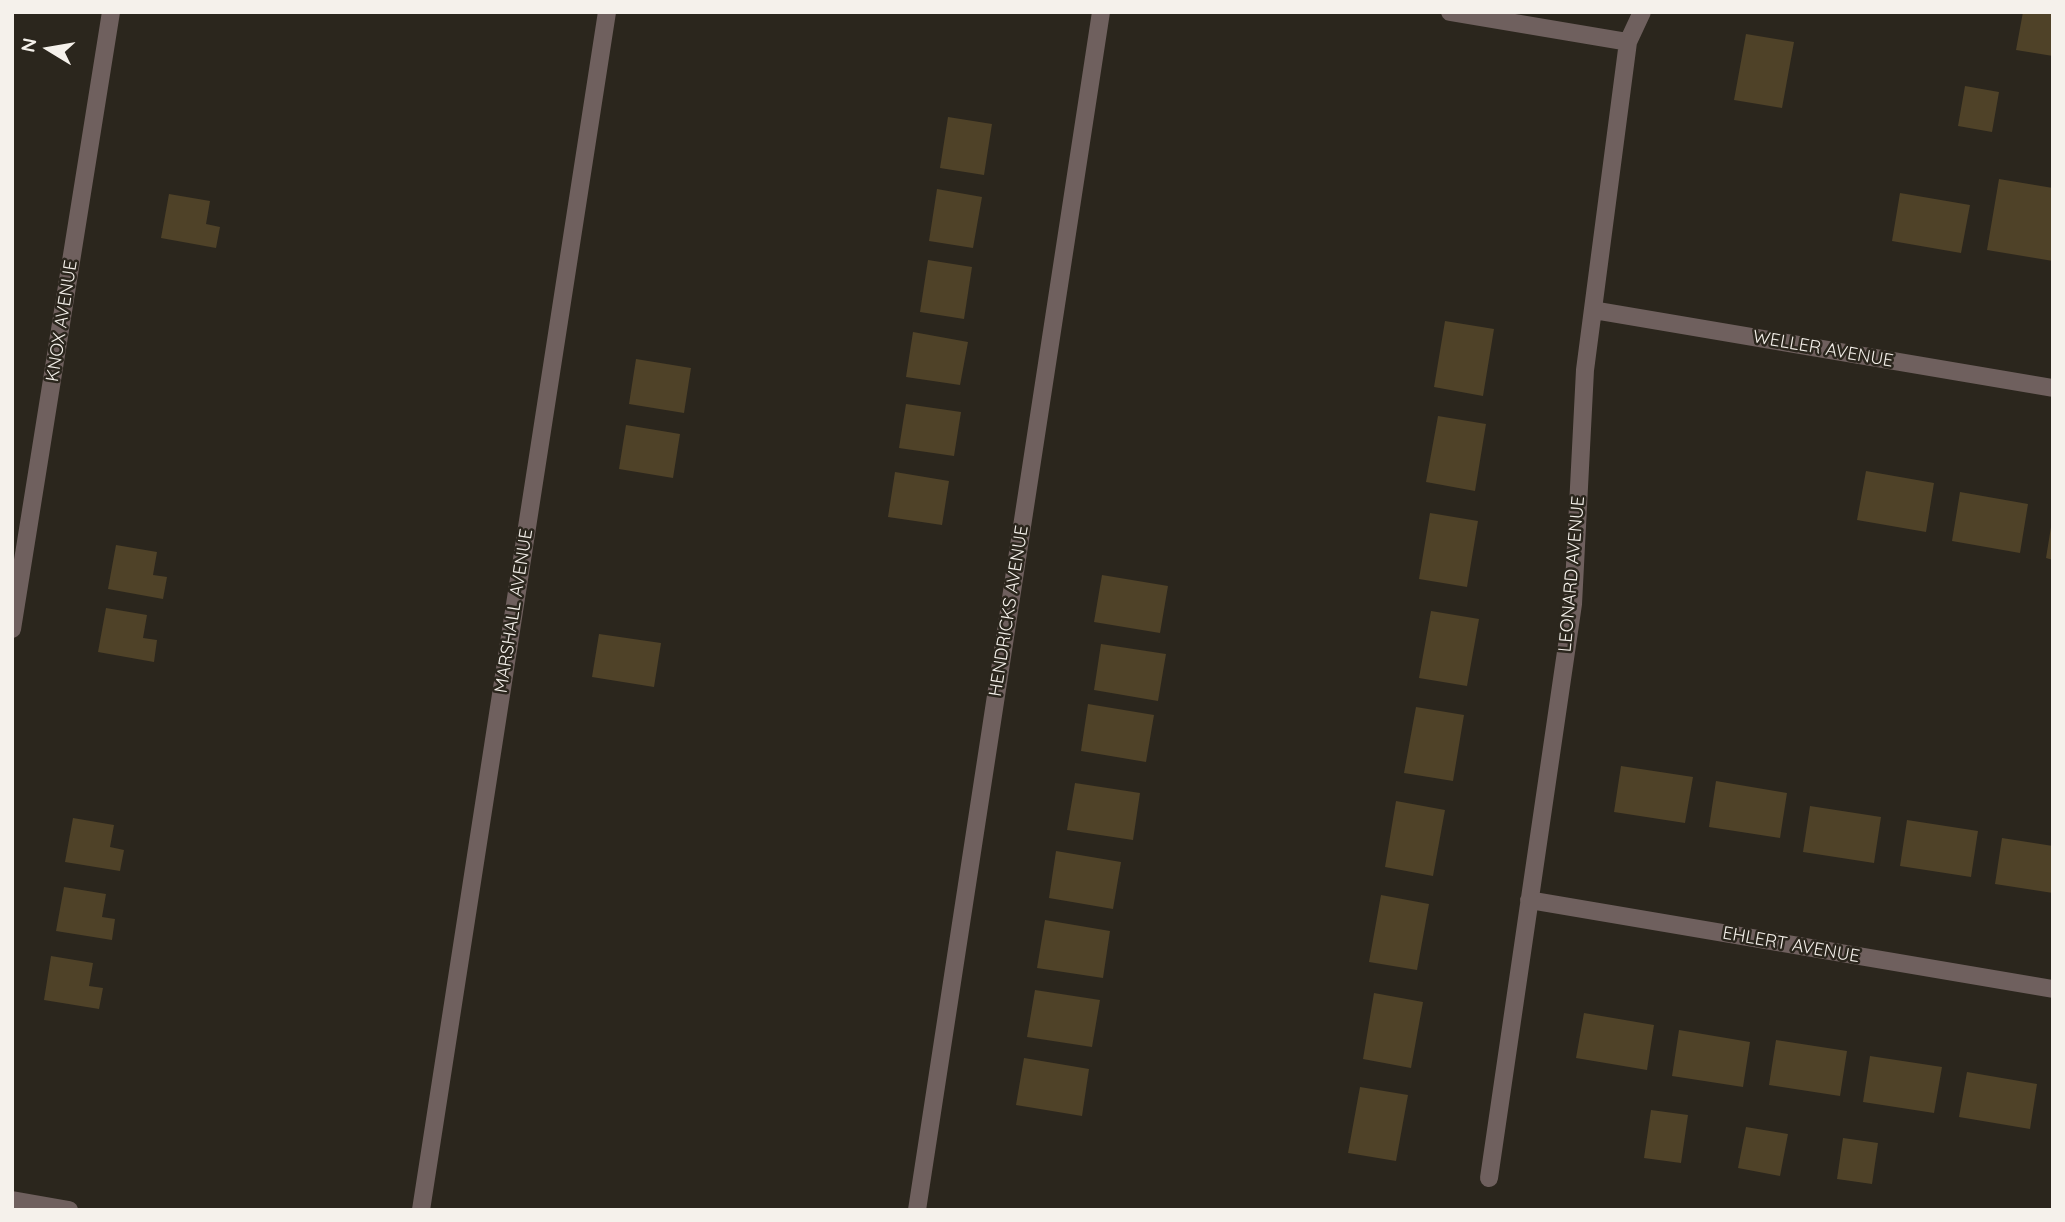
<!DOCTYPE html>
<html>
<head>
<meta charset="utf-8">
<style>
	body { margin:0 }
	#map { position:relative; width:2065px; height:1222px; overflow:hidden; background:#2b261d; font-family:Quicksand,sans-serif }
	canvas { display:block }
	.frame { position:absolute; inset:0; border:14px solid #f5f1eb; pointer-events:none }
	.north { position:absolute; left:14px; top:14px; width:70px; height:70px; -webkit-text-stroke:5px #2b261d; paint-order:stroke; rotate:281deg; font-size:19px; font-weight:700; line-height:28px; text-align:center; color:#f5f1eb }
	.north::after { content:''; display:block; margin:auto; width:24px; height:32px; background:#f5f1eb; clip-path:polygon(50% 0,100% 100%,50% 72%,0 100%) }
</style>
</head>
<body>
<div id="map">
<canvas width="2065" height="1222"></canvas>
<div class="frame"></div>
<div class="north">N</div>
</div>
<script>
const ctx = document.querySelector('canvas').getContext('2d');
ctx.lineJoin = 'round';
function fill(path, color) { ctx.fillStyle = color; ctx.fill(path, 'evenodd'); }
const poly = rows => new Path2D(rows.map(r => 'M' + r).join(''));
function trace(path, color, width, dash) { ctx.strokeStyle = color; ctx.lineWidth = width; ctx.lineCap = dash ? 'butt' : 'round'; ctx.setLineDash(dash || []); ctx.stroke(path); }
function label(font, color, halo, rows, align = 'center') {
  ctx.font = font + ' Quicksand,sans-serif'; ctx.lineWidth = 5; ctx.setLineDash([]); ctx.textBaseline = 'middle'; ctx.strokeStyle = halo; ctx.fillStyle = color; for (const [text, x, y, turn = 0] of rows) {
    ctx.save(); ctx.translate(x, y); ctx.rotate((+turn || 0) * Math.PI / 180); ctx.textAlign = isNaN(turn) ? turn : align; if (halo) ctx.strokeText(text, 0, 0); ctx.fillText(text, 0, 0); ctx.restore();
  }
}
const building = poly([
	[2023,12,2053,14,2053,56,2016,50],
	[1746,34,1794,42,1782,108,1734,100],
	[1965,86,1999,92,1992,132,1958,126],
	[948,117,992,124,984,175,940,168],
	[1999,179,2053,188,2053,261,1987,250],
	[937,189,982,197,973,248,929,241],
	[1900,193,1970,205,1961,253,1892,241],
	[169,194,210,201,206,224,220,227,216,248,161,238],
	[928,260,972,267,964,319,920,312],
	[1445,321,1494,329,1483,396,1434,387],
	[913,332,968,342,960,385,906,377],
	[636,359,691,368,684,413,629,404],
	[906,404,961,412,954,456,899,448],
	[1438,416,1486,424,1475,491,1426,482],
	[626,425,680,434,673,478,619,469],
	[1866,471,1934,483,1926,532,1857,520],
	[895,472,949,481,942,525,888,517],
	[1960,492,2028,504,2020,553,1952,541],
	[1430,513,1478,521,1467,587,1419,579],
	[2051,527,2053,527,2053,560,2046,558],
	[116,545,157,552,153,575,167,577,163,599,108,589],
	[1102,575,1168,586,1160,633,1094,622],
	[106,608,147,615,143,638,157,640,154,662,98,652],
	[1431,611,1479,619,1467,686,1419,678],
	[599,634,661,643,654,687,592,677],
	[1101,644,1166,654,1158,701,1094,690],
	[1088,704,1154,715,1146,762,1081,751],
	[1416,707,1464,715,1453,781,1404,773],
	[1621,766,1693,777,1685,823,1614,812],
	[1716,781,1787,793,1780,838,1709,827],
	[1075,783,1140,793,1133,840,1067,830],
	[1396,801,1445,810,1433,876,1385,867],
	[1810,806,1881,817,1874,863,1803,852],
	[73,818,114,825,110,847,124,850,120,871,65,862],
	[1907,820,1978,831,1971,877,1900,866],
	[2002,838,2053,846,2053,893,1995,884],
	[1056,851,1121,862,1113,909,1049,898],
	[64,887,106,894,102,917,115,919,112,940,56,931],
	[1381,895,1429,904,1417,970,1369,962],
	[1045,920,1110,931,1103,978,1037,968],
	[51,956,93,963,89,986,103,988,99,1009,44,1000],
	[1035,990,1100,1000,1092,1047,1027,1037],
	[1374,993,1423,1002,1411,1068,1363,1059],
	[1584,1013,1654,1025,1647,1070,1576,1058],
	[1679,1030,1750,1042,1743,1087,1672,1076],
	[1776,1040,1847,1051,1840,1096,1769,1085],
	[1870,1056,1942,1067,1934,1113,1863,1102],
	[1024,1058,1089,1069,1082,1116,1016,1105],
	[1967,1072,2037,1084,2030,1129,1959,1117],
	[1360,1087,1408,1095,1396,1161,1348,1153],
	[1651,1110,1688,1115,1681,1163,1644,1158],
	[1746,1127,1788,1134,1780,1176,1738,1168],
	[1843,1138,1878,1143,1872,1184,1837,1179]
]);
const minor = poly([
	[1450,12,1628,42],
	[1593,310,2053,388],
	[12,629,111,12],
	[1529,900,2053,989],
	[1489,1178,1573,604,1585,370,1628,42,1642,12],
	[12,1200,69,1210],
	[421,1210,607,12],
	[917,1210,1101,12]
]);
const streetNames = [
	["KNOX AVENUE",62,321,-81],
	["WELLER AVENUE",1823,349,10],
	["LEONARD AVENUE",1572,574,-85],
	["MARSHALL AVENUE",514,611,-81],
	["HENDRICKS AVENUE",1009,611,-81],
	["EHLERT AVENUE",1791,945,10]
];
fill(building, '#4f4228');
trace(minor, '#6f605e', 18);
label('18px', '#f5f1eb', '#2b261d', streetNames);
</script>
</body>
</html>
